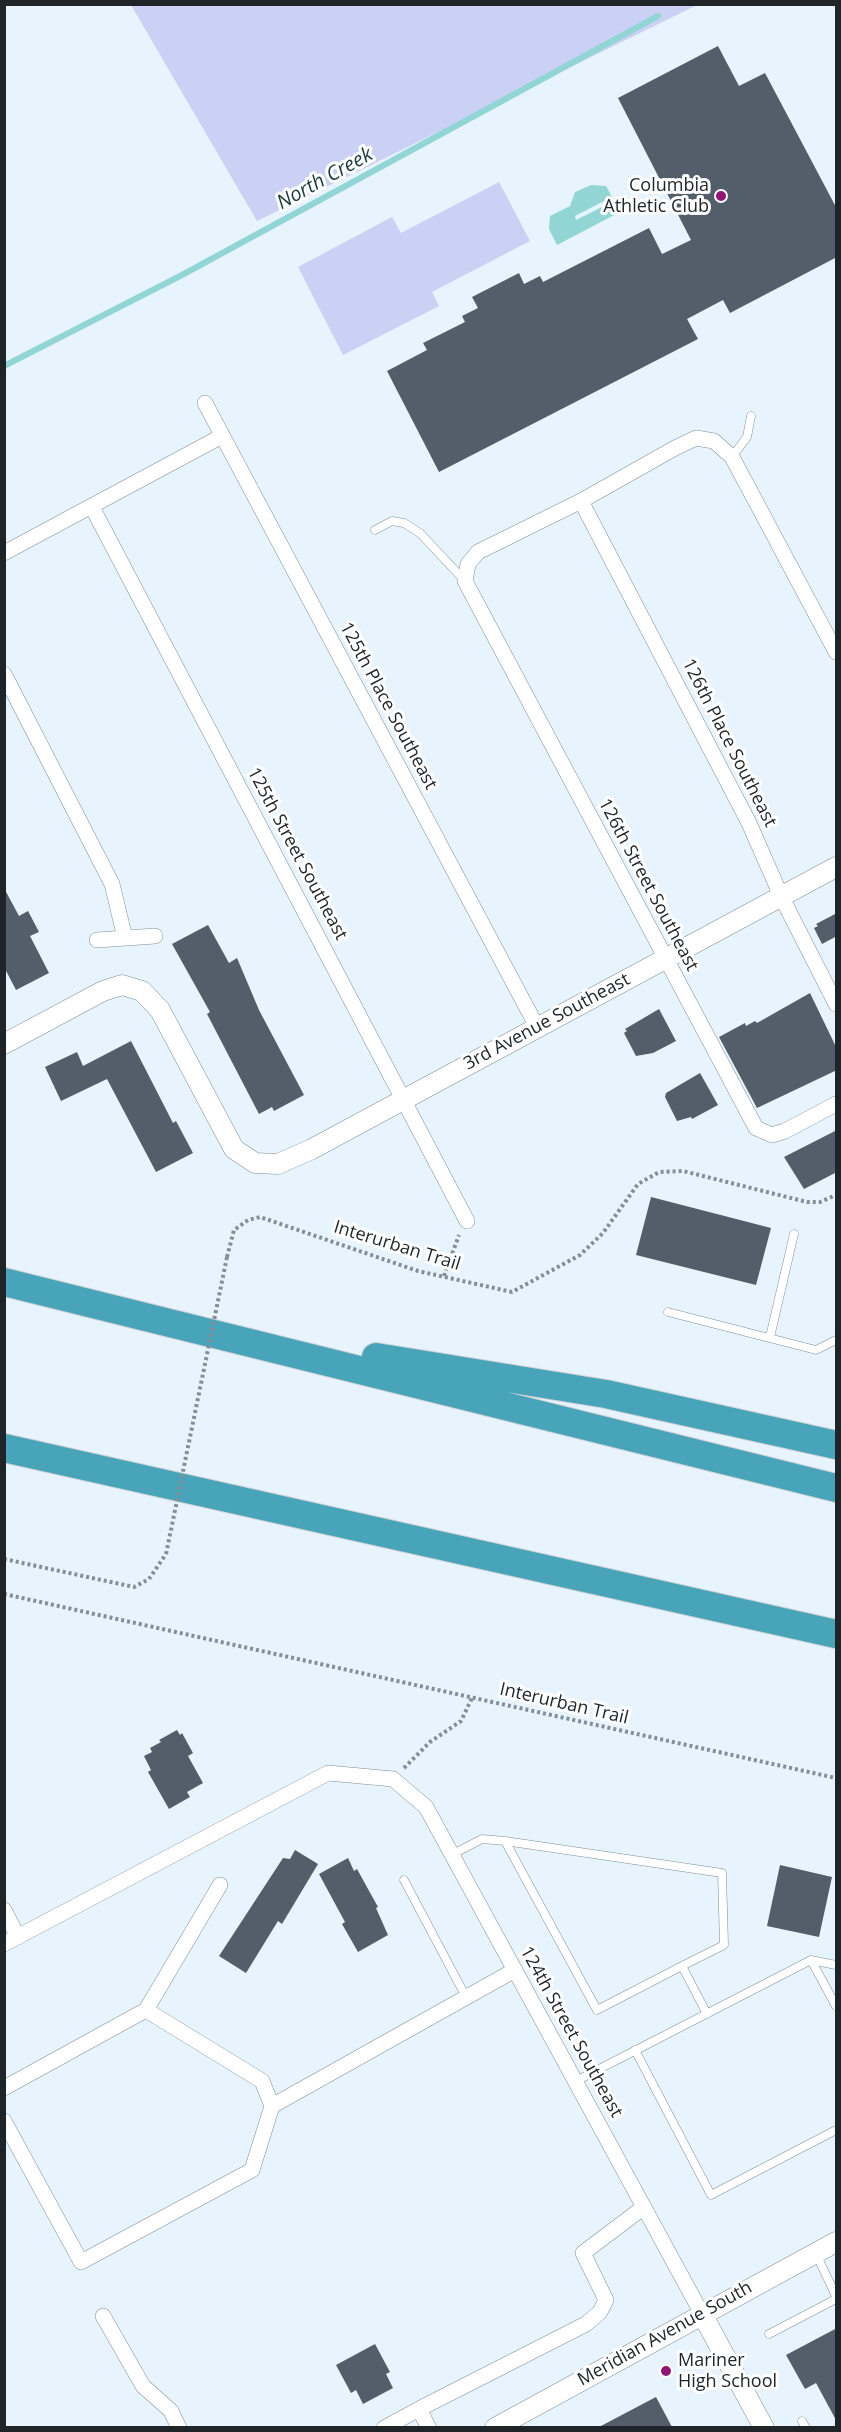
<!DOCTYPE html>
<html>
<head>
<meta charset="utf-8">
<style>
	body { margin:0 }
	#map { position:relative; width:841px; height:2432px; overflow:hidden; background:#e7f4fd; font-family:"Open Sans",sans-serif }
	canvas { display:block }
	.frame { position:absolute; inset:0; border:6px solid #1e2428; pointer-events:none }
</style>
</head>
<body>
<div id="map">
<canvas width="841" height="2432"></canvas>
<div class="frame"></div>
</div>
<script>
const ctx = document.querySelector('canvas').getContext('2d');
ctx.lineJoin = 'round';
function fill(path, color) { ctx.fillStyle = color; ctx.fill(path, 'evenodd'); }
const poly = rows => new Path2D(rows.map(r => 'M' + r).join(''));
function trace(path, color, width, dash) { ctx.strokeStyle = color; ctx.lineWidth = width; ctx.lineCap = dash ? 'butt' : 'round'; ctx.setLineDash(dash || []); ctx.stroke(path); }
function label(font, color, halo, rows, align = 'center') {
  ctx.font = font + ' "Open Sans",sans-serif'; ctx.lineWidth = 6; ctx.setLineDash([]); ctx.textBaseline = 'middle'; ctx.strokeStyle = halo; ctx.fillStyle = color; for (const [text, x, y, turn = 0] of rows) {
    ctx.save(); ctx.translate(x, y); ctx.rotate((+turn || 0) * Math.PI / 180); ctx.textAlign = isNaN(turn) ? turn : align; if (halo) ctx.strokeText(text, 0, 0); ctx.fillText(text, 0, 0); ctx.restore();
  }
}
const green = poly([
	[131,5,697,5,257,221],
	[499,182,530,241,432,292,439,306,343,355,298,267,392,217,401,233]
]);
const water = poly([
	[591,185,606,186,612,197,575,216,576,220,614,201,620,212,557,245,549,229,550,216,570,206,575,192]
]);
const stream = poly([
	[4,366,182,275,658,16]
]);
const building = poly([
	[718,46,739,86,765,73,837,209,837,257,730,313,723,300,687,319,698,339,439,472,387,371,427,350,423,343,465,322,462,316,478,308,472,297,519,273,524,284,540,276,543,282,649,228,662,254,691,240,618,98],
	[4,888,19,916,28,911,39,932,30,936,49,973,16,990,4,967],
	[837,913,837,936,822,944,814,928,818,926,816,924],
	[208,925,229,963,237,958,259,1010,304,1095,274,1111,272,1107,259,1114,207,1014,210,1012,172,944],
	[810,993,837,1049,837,1070,757,1108,719,1037,745,1023,746,1026,755,1021,757,1023],
	[659,1009,676,1041,653,1053,636,1056,624,1033,627,1031,625,1029],
	[131,1041,173,1123,176,1121,193,1153,156,1172,107,1079,61,1101,45,1067,77,1052,83,1066],
	[700,1073,718,1105,692,1119,691,1117,677,1121,665,1097,666,1093],
	[837,1130,837,1172,804,1189,784,1157],
	[651,1197,771,1228,756,1285,636,1255],
	[177,1730,180,1735,182,1733,193,1753,188,1756,203,1783,187,1792,190,1797,169,1809,148,1772,151,1770,144,1756,152,1752,150,1748,161,1742,159,1740],
	[295,1850,318,1864,282,1924,278,1921,246,1973,219,1956,283,1858,290,1859],
	[348,1858,354,1871,357,1869,378,1907,376,1908,388,1935,358,1952,342,1924,345,1922,319,1874],
	[780,1865,832,1877,819,1937,767,1926],
	[837,2328,837,2422,816,2383,805,2389,786,2355],
	[375,2344,390,2372,386,2374,393,2388,363,2404,356,2390,351,2393,336,2365],
	[656,2397,672,2427,599,2427]
]);
const path = poly([
	[227,1257,234,1230,248,1220,260,1217,418,1271,512,1292,580,1255,603,1233,638,1184,659,1172,683,1171,807,1202,820,1202,836,1195],
	[444,1276,459,1235],
	[4,1559,134,1587,149,1579,166,1554],
	[4,1594,836,1778],
	[404,1768,430,1742,461,1721,472,1698]
]);
const service = poly([
	[732,457,747,437,751,416],
	[375,530,392,521,404,523,420,533,464,580],
	[668,1312,816,1350,836,1340],
	[770,1337,794,1234],
	[505,1841,722,1873,724,1945,682,1966],
	[453,1854,482,1839,505,1841,597,2010,682,1966,707,2014],
	[404,1880,466,1997],
	[811,1960,836,2006],
	[635,2050,711,2195,836,2130],
	[576,2081,811,1960,836,1965],
	[816,2254,836,2296],
	[769,2334,836,2299],
	[802,2421,806,2428]
]);
const minor = poly([
	[205,403,537,1027],
	[581,501,749,823,781,896,836,1004],
	[92,507,467,1221],
	[4,553,222,436],
	[836,652,732,457,714,441,696,438,675,448,581,501,478,552,468,564,465,581,756,1128,772,1135,785,1131,836,1104],
	[4,674,112,884,125,938],
	[97,940,155,936],
	[4,1910,18,1937],
	[4,1944,328,1773,393,1779,426,1807,702,2314],
	[146,2010,220,1885],
	[4,2088,146,2010,262,2081,272,2106,252,2170,81,2262,4,2121],
	[272,2106,515,1970],
	[103,2316,143,2386,171,2411,179,2428],
	[384,2428,419,2409],
	[429,2428,419,2409,586,2324,600,2312,606,2300,583,2253,644,2207]
]);
const tertiary = poly([
	[4,1044,103,991,122,985,142,991,160,1010,234,1149,255,1163,278,1164,312,1149,836,867],
	[702,2314,764,2428],
	[495,2428,836,2242]
]);
const motorway = poly([
	[4,1282,836,1488],
	[376,1357,606,1394,836,1445],
	[4,1448,836,1634]
]);
const pathBridge = poly([
	[166,1554,227,1257]
]);
const markers = [
	[721,196,6,"#921774"],
	[666,2371,6,"#921774"]
];
const poiNames = [
	["Columbia",709,186],
	["Athletic Club",709,207],
	["Mariner",678,2361,"left"],
	["High School",678,2382,"left"]
];
const streetNames = [
	["125th Place Southeast",388,706,62],
	["126th Place Southeast",729,743,63],
	["125th Street Southeast",297,854,62],
	["126th Street Southeast",648,885,62],
	["3rd Avenue Southeast",547,1022,-28],
	["Interurban Trail",397,1246,17],
	["Interurban Trail",564,1704,13],
	["124th Street Southeast",571,2032,61],
	["Meridian Avenue South",665,2334,-29]
];
const waterNames = [
	["North Creek",325,179,-29]
];
fill(green, '#cbd1f4');
fill(water, '#91d6d5');
trace(stream, '#91d6d5', 6);
fill(building, '#545d6a');
trace(service, '#7f8f99', 9);
trace(minor, '#7f8f99', 16);
trace(tertiary, '#7f8f99', 21);
trace(motorway, '#d2d3d4', 30);
trace(path, '#848e95', 4, [3, 3]);
trace(service, '#fff', 8);
trace(minor, '#fff', 15);
trace(tertiary, '#fff', 20);
trace(motorway, '#47a4b9', 28);
trace(pathBridge, '#848e95', 4, [3, 3]);
for (const [x, y, r, color] of markers) { const dot = new Path2D(); dot.arc(x, y, r, 0, 2 * Math.PI); ctx.fillStyle = color; ctx.fill(dot); trace(dot, '#fff', 2); }
label('18px', '#1e2428', '#fff', poiNames, 'right');
label('18px', '#1e2428', '#fff', streetNames);
label('italic 20px', '#1a3c3c', '#fff', waterNames);
</script>
</body>
</html>
